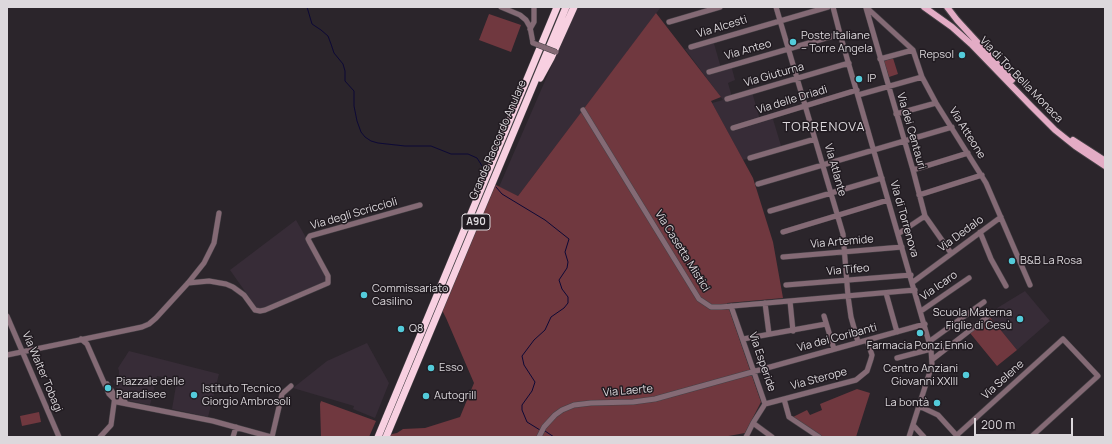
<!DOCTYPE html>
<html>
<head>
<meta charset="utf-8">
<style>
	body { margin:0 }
	#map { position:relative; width:1112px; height:444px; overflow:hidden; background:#2b252b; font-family:Manrope,sans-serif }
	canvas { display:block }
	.frame { position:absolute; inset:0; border:8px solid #dcd8dc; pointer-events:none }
	.scale { position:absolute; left:974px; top:418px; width:99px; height:18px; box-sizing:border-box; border:2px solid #dcd8dc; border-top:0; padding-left:5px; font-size:12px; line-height:14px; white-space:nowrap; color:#dcd8dc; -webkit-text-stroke:3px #211b21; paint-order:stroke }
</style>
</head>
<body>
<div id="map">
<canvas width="1112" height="444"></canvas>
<div class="frame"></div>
<div class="scale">200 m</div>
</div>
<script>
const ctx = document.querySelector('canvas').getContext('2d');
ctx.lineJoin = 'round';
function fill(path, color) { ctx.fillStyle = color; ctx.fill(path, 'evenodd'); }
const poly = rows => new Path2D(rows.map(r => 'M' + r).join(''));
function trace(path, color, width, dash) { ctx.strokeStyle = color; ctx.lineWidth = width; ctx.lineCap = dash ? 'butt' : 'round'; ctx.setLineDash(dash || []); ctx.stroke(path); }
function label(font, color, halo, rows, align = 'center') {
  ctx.font = font + ' Manrope,sans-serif'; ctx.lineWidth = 3; ctx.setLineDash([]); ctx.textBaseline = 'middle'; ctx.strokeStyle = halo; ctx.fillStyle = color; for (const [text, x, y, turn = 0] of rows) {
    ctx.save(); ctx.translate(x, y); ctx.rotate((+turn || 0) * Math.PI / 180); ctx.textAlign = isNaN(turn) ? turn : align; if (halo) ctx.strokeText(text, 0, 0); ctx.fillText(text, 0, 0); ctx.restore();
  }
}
const built = poly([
	[577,7,661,7,518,196,499,187],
	[713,40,721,68,731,65,735,80,728,83,732,97,752,92,760,120,772,116,782,149,743,160,712,103,723,100,685,49],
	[296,220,329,278,325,283,260,310,256,307,230,270],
	[1025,291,1050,321,1017,350,990,317,989,313],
	[367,343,389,383,375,418,353,409,354,406,293,388,327,361],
	[129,351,219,374,208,417,172,409,177,380,157,376,150,405,125,400,121,396,113,381,119,375,119,371,118,368]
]);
const green = poly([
	[656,13,721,97,711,101,753,178,773,242,783,298,727,303,761,402,745,433,723,437,378,437,397,433,403,429,425,428,460,417,474,383,446,318,436,298,482,178,518,196],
	[489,14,521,25,511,52,479,40],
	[893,58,898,74,889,77,884,61],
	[990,317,1017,350,997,366,970,333],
	[857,389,870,393,856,437,819,437,791,418,807,410,810,415,822,410,820,404],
	[321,401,376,421,369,437,321,437,320,404],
	[39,412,41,422,22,426,20,416]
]);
const stream = poly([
	[307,7,312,24,321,30,328,36,331,44,334,53,343,64,345,71,345,81,354,91,354,106,357,121,361,132,365,137,371,141,378,143,405,146,431,146,451,154,468,154,477,158,484,169],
	[496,187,502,194,545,220,569,239,565,252,568,262,567,268,559,280,562,289,568,297,568,303,564,308,551,317,545,330,534,340,522,356,524,365,535,382,532,391,522,405,522,410,527,422,540,430],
	[545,431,554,437]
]);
const minor = poly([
	[501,7,520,15,526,20,530,27,533,43],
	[776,7,843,234,848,296,851,317,858,342],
	[833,7,840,34,931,349,932,365,909,437],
	[866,7,913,50,922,77,936,103,986,183,1030,285],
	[866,8,913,170,925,216,951,253],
	[669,22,720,7],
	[530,29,534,22,534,7],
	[691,47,828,7],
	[880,59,913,50],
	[709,72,840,34],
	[858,95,922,77],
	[727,99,849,63],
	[583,110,699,299,711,307,721,307,915,290],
	[896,114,936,103],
	[733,128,857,90],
	[750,158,815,139],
	[913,170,968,153],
	[758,184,952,127],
	[919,195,982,175],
	[770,211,882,178],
	[783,232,888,200],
	[980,232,991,259,1006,286],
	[898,234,925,216],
	[783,257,902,247],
	[913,282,1001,217],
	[188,283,209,281,226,284,233,287,244,295,255,310,260,311,265,310,328,283,328,276,309,241,308,239,310,236,420,205],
	[786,285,911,275],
	[886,293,897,332],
	[790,301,793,331],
	[765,303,769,334],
	[731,306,765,404,753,423,772,437],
	[921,311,969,278],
	[7,316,59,437],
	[824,316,834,349],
	[81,339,87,344,109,394,117,402,213,421,271,437],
	[743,339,826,324],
	[930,341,984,302],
	[7,355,123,331,142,327,149,324,156,318,188,283,204,263,214,243,219,213],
	[897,358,931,349],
	[933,359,987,317],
	[107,384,115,396,125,402],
	[784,399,789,417,819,437],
	[765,404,856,380,867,371,871,359,872,355,867,340],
	[919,406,938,415,958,437],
	[913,425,924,437],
	[957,435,1063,339,1098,376,1031,437],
	[100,437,111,425,115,396],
	[233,437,236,427],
	[272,437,282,394,291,386],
	[539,437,544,427,555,415,562,410,574,405,591,403,633,402,655,399,925,324],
	[746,437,753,423]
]);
const major = poly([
	[924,7,952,27,971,44,1031,106,1055,130,1075,146,1105,166],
	[947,7,957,20,1012,80],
	[1073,140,1104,160]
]);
const highway = poly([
	[540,78,551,58,574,7],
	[378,437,557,7],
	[386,437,566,7]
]);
const minorBridge = poly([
	[533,43,556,52]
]);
const markers = [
	[793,42,4,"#53cbda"],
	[962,55,4,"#53cbda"],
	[859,79,4,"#53cbda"],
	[1012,261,4,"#53cbda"],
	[364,295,4,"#53cbda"],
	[1020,319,4,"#53cbda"],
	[401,329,4,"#53cbda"],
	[920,333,4,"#53cbda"],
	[431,368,4,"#53cbda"],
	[966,375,4,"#53cbda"],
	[108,388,4,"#53cbda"],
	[194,395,4,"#53cbda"],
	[426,396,4,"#53cbda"],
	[937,403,4,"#53cbda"]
];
const shields = [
	[476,222,28]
];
const shieldNames = [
	["A90",476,222]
];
const streetNames = [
	["Via Alcesti",722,27,-17],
	["Via Anteo",748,50,-16],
	["Via Giuturna",774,75,-16],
	["Via di Tor Bella Monaca",1021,80,46],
	["Via delle Driadi",792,100,-17],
	["Via dei Centauri",911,131,74],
	["Via Atteone",967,133,58],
	["Grande Raccordo Anulare",498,140,-67],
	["Via Atlante",835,170,74],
	["Via degli Scriccioli",354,214,-16],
	["Via di Torrenova",904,219,74],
	["Via Dedalo",961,234,-36],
	["Via Artemide",842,242,-5],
	["Via Casetta Mistici",682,251,58],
	["Via Tifeo",848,270,-5],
	["Via Icaro",939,286,-35],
	["Via dei Coribanti",837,338,-15],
	["Via Esperide",762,362,71],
	["Via Walter Tobagi",42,372,67],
	["Via Sterope",819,379,-15],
	["Via Selene",1003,380,-42],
	["Via Laerte",628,391,-5]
];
const poiNames = [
	["Poste Italiane",801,36],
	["– Torre Angela",801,49],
	["Repsol",954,55,"right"],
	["IP",867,79],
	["B&B La Rosa",1020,261],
	["Commissariato",372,289],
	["Casilino",372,302],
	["Scuola Materna",1012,313,"right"],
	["Figlie di Gesù",1012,326,"right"],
	["Q8",409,329],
	["Farmacia Ponzi Ennio",920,346,"center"],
	["Esso",439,368],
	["Centro Anziani",958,369,"right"],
	["Giovanni XXIII",958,382,"right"],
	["Piazzale delle",116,382],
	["Paradisee",116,395],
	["Istituto Tecnico",202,389],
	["Giorgio Ambrosoli",202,402],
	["Autogrill",434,396],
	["La bontà",929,403,"right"]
];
const quarterNames = [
	["TORRENOVA",824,127]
];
fill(built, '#372c37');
fill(green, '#70383f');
trace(stream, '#0d0936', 1);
trace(minor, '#474247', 6);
trace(major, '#474247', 8);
trace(highway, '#474247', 8);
trace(minor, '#846a75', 5);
trace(major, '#e3acc5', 6);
trace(highway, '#f8d0e1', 7);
trace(minorBridge, '#474247', 6, []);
trace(minorBridge, '#846a75', 5);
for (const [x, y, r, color] of markers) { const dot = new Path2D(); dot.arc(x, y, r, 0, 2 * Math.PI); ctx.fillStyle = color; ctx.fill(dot); trace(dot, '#211b21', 1.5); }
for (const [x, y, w] of shields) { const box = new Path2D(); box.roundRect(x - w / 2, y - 8, w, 16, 3); ctx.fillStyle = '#211b21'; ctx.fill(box); trace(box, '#dcd8dc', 1); }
label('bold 10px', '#dcd8dc', null, shieldNames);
label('11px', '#dcd8dc', '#211b21', streetNames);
label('11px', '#dcd8dc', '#211b21', poiNames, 'left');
ctx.letterSpacing = '1px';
label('13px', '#dcd8dc', '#211b21', quarterNames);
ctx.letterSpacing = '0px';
</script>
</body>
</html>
